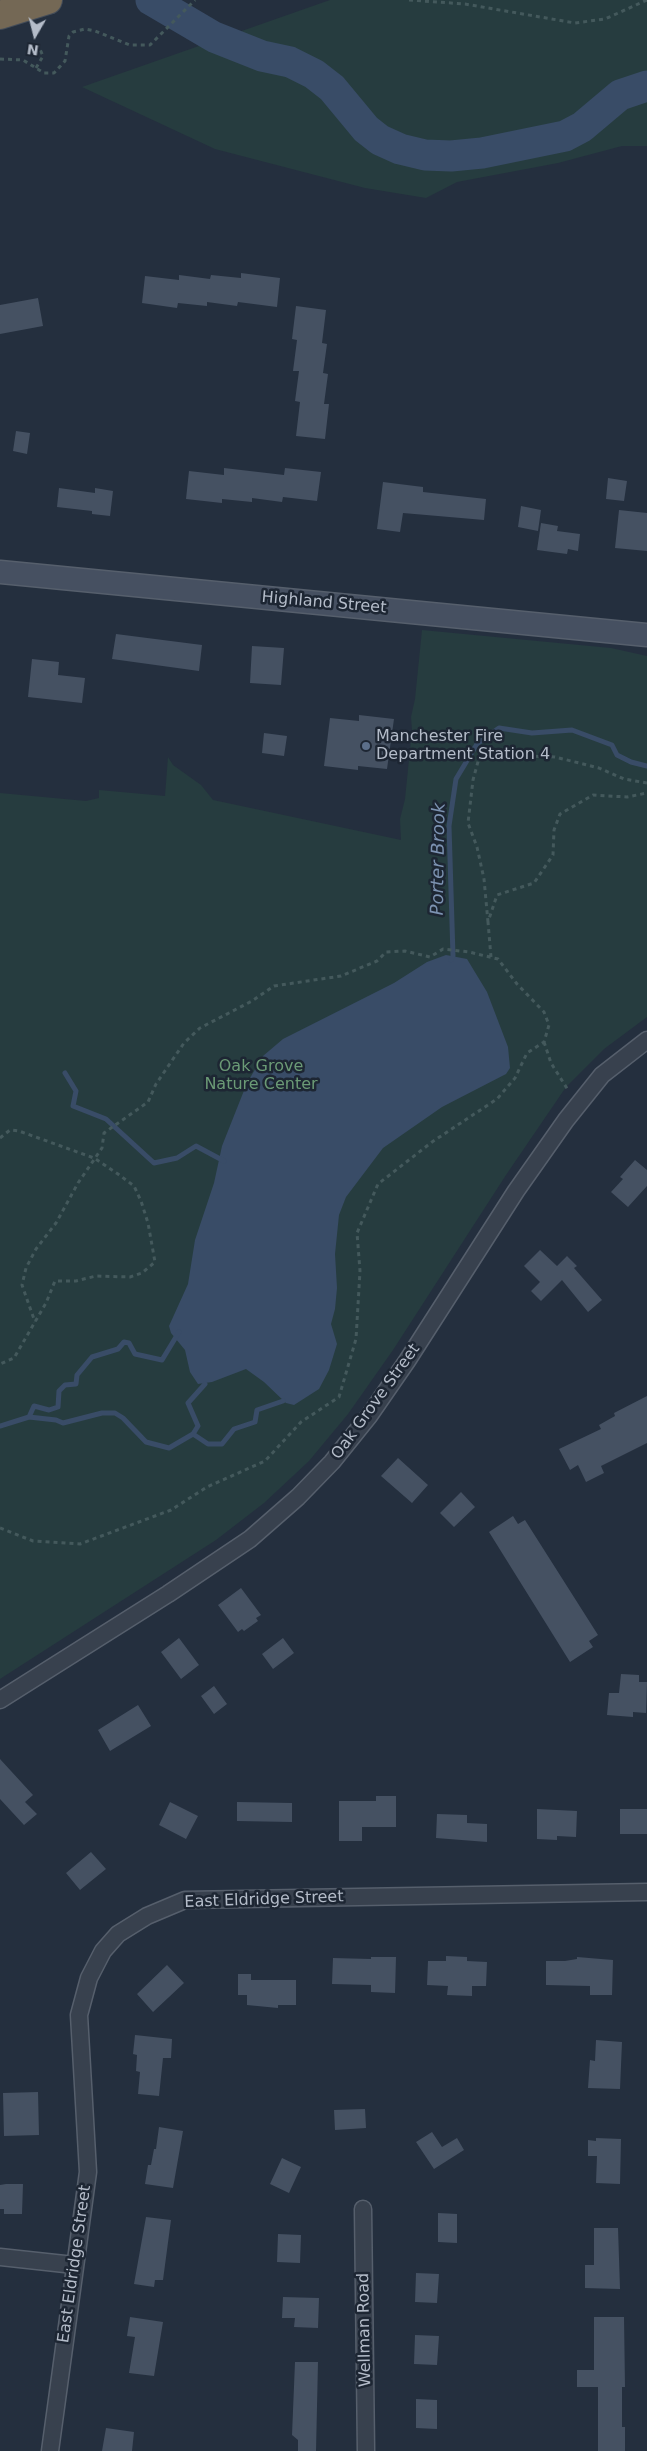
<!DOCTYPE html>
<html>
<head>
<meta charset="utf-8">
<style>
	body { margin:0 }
	#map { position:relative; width:647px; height:2451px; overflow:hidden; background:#242f3e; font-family:"DejaVu Sans",sans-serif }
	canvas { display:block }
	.north { position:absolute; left:10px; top:10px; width:50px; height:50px; -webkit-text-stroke:4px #1d2633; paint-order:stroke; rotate:188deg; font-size:14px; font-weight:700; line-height:20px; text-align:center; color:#b4bcc9 }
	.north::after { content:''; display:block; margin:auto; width:18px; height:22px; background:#b4bcc9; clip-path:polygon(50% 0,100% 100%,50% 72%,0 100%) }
</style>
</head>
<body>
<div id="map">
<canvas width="647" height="2451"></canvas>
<div class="north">N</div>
</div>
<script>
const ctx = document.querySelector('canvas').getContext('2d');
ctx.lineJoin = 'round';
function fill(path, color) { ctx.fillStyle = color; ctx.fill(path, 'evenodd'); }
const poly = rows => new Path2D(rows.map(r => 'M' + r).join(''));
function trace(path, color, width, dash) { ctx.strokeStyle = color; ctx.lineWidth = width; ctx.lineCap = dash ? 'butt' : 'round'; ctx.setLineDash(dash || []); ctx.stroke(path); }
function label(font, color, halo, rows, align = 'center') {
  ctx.font = font + ' "DejaVu Sans",sans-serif'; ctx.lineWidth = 5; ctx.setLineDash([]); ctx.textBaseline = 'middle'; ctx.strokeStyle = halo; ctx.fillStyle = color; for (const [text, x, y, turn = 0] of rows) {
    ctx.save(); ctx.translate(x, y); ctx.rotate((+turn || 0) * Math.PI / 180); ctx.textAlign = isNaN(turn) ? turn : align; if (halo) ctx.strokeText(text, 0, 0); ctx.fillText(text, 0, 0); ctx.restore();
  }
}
const green = poly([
	[330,0,647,0,647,146,622,146,558,163,457,182,426,198,365,188,215,149,82,87],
	[422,630,611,648,647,656,647,1017,604,1049,566,1087,506,1175,393,1350,348,1414,309,1461,264,1503,216,1540,0,1679,0,793,86,801,99,798,99,790,165,796,168,757,173,765,201,785,213,800,401,840,400,819,405,799,412,730,411,717,415,699]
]);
const water = poly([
	[446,955,467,959,487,992,508,1047,510,1068,506,1074,442,1107,383,1148,346,1197,339,1215,335,1254,337,1288,335,1309,331,1324,337,1344,329,1370,319,1389,294,1405,286,1403,264,1382,246,1369,212,1382,198,1384,190,1372,185,1350,171,1333,169,1326,188,1284,195,1240,214,1183,222,1146,247,1083,263,1056,283,1039,394,983,427,962]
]);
const stream = poly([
	[451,960,453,956,449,826,456,779,477,744,499,728,532,733,572,730,612,745,617,755,631,762,647,766],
	[65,1073,76,1091,73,1106,106,1119,154,1163,177,1158,196,1146,224,1161],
	[29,1417,34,1406,49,1410,58,1407,59,1391,65,1385,76,1384,77,1375,92,1357,118,1349,124,1342,129,1343,135,1354,162,1360,179,1332],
	[0,1426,29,1417,56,1420,63,1423,102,1413,115,1413,123,1418,146,1442,169,1448,193,1434,198,1426,188,1403,205,1384],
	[193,1434,208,1444,222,1444,234,1429,255,1422,257,1410,283,1401]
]);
const river = poly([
	[151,0,214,37,262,56,290,62,314,74,332,88,366,129,380,140,400,149,425,155,451,156,482,153,565,136,582,127,620,95,647,86]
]);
const building = poly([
	[241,273,280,278,277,307,238,302,237,306,207,302,207,306,178,303,177,308,142,303,145,276,179,280,179,275,210,279,211,275,241,278],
	[38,298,43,326,0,334,0,305],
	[296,306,326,310,322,343,327,344,323,373,328,374,324,404,329,404,325,439,296,436,300,402,295,401,299,371,293,371,297,340,292,339],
	[16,431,30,433,27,454,13,451],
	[224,468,284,475,285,468,321,472,317,501,283,497,282,502,252,498,252,502,222,499,222,503,186,499,189,471,224,475],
	[608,478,627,481,624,501,606,499],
	[383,482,423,487,423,492,486,499,484,520,403,513,400,532,377,529],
	[59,488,95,493,95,488,113,491,110,516,92,514,92,511,57,507],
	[521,506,541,510,538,531,518,527],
	[619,510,647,513,647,551,615,548],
	[541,523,558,526,557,531,580,534,578,551,568,549,567,554,537,550],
	[116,634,202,645,199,671,112,659],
	[252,646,284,648,281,685,250,683],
	[32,659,59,662,58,675,85,678,82,703,28,697],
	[359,715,394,719,387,769,358,766,358,770,324,766,330,718,359,721],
	[264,733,287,736,284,756,262,753],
	[635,1160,647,1170,647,1186,628,1207,611,1192,623,1179,620,1177],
	[540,1250,557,1266,567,1256,577,1266,574,1268,602,1300,588,1312,562,1280,541,1301,531,1291,540,1282,524,1266],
	[647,1396,647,1443,601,1466,604,1473,586,1482,578,1465,570,1470,559,1449,601,1429,599,1425,615,1416,614,1413],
	[398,1458,428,1485,412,1503,381,1476],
	[461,1492,475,1507,454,1527,440,1513],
	[513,1516,518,1524,525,1520,598,1635,589,1641,593,1647,570,1662,489,1532],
	[241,1588,261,1615,256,1618,258,1621,244,1631,242,1629,238,1632,218,1605],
	[179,1638,199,1665,181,1679,161,1652],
	[283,1638,294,1653,273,1669,262,1654],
	[621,1674,639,1675,639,1682,647,1682,646,1713,633,1712,633,1717,607,1715,609,1693,619,1693],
	[214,1686,227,1704,214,1714,201,1696],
	[138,1705,151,1726,110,1751,98,1730],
	[0,1759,33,1795,25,1802,37,1814,24,1825,0,1799],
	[376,1796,396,1796,396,1827,362,1827,362,1841,339,1841,339,1801,376,1801],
	[170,1802,198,1816,186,1839,159,1825],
	[237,1802,292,1803,292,1822,237,1821],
	[537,1809,577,1811,576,1837,557,1836,557,1840,537,1839],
	[620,1809,647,1809,647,1834,620,1834],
	[437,1814,467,1815,467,1823,487,1824,487,1842,436,1838],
	[91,1852,106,1869,80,1890,66,1873],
	[446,1956,467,1957,467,1961,487,1962,486,1986,472,1986,472,1996,447,1995,448,1986,427,1985,428,1961,446,1961],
	[371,1957,396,1957,395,1993,371,1992,371,1985,332,1984,333,1958,371,1959],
	[577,1957,613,1960,612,1995,590,1995,590,1986,546,1985,546,1961,565,1961,577,1959],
	[167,1965,184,1983,153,2012,137,1994],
	[238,1974,251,1974,251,1980,296,1980,296,2005,278,2005,278,2008,247,2005,247,1995,238,1995],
	[135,2035,172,2039,171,2058,163,2058,159,2096,138,2094,140,2072,136,2071,137,2055,133,2054],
	[596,2040,622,2042,620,2089,588,2088,590,2060,595,2061],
	[38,2092,39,2135,4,2136,3,2093],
	[365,2109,366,2128,335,2130,334,2110],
	[159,2127,183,2131,173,2188,145,2184,148,2165,151,2165,154,2149,156,2149],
	[432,2132,442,2147,457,2138,464,2150,434,2169,416,2142],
	[596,2138,621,2139,620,2184,596,2183,597,2156,588,2156,588,2140,596,2141],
	[282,2158,301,2167,289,2193,270,2184],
	[6,2184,23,2184,22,2214,4,2214,4,2209,0,2209,0,2185],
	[438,2213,457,2214,457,2243,438,2242],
	[146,2217,171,2220,163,2280,155,2280,154,2287,134,2284],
	[594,2228,618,2228,620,2289,585,2288,585,2265,594,2265],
	[278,2234,301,2235,300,2263,277,2262],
	[416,2273,439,2274,437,2303,415,2302],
	[283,2297,319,2298,318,2328,294,2327,295,2318,282,2318],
	[130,2317,163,2322,154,2376,129,2373,135,2337,127,2336],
	[594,2317,624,2317,625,2387,622,2387,622,2427,625,2427,625,2451,598,2451,598,2387,577,2387,577,2370,594,2370],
	[415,2335,439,2336,437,2365,414,2364],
	[295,2362,318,2362,316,2451,298,2451,298,2440,292,2435],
	[416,2399,437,2400,437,2429,416,2428],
	[106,2428,134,2432,132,2451,102,2451]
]);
const path = poly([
	[409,0,465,4,575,23,605,19,647,0],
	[0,59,23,60,44,73,54,73,65,61,69,36,73,32,85,29,95,31,130,45,150,45,195,0],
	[36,68,43,56,38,45],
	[488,922,484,879,477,847,468,823,473,780,479,758,496,755,555,757,599,768,624,779,647,783],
	[491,957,488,922,497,895,534,883,553,855,554,830,560,814,593,795,627,797,647,793],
	[544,1042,551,1063,568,1090],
	[0,1138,10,1130,19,1131,94,1158,118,1174,134,1186,141,1201,148,1223,155,1262,142,1273,130,1277,96,1276,76,1281,55,1281,46,1303,14,1358,0,1364],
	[0,1528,33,1541,80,1544,171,1510,207,1487,265,1461,301,1422,339,1397,356,1339,360,1271,357,1233,378,1184,432,1142,497,1099,515,1078,527,1053,544,1042,549,1025,544,1012,517,984,498,959,469,952,443,949,430,957,405,951,386,952,377,961,341,976,274,986,252,1001,200,1028,184,1043,156,1084,148,1102,104,1133,102,1148,78,1183,56,1223,36,1249,26,1268,22,1285,35,1322]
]);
const minor = poly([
	[0,1700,168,1594,250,1539,298,1497,332,1462,369,1416,407,1361,516,1191,566,1120,602,1075,647,1040],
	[363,2209,366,2451],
	[0,2257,74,2265],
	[50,2451,88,2172,79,2015,89,1978,103,1951,118,1934,147,1916,185,1900,647,1892]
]);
const secondary = poly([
	[0,572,647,635]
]);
const motorway = poly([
	[0,15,48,0]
]);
const markers = [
	[366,746,5,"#5c6f8a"]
];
const streetNames = [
	["Highland Street",324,603,5],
	["Oak Grove Street",376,1402,-54],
	["East Eldridge Street",264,1900,-2],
	["East Eldridge Street",75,2264,-82],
	["Wellman Road",365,2330,-91]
];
const poiNames = [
	["Manchester Fire",376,737],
	["Department Station 4",376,755]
];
const parkNames = [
	["Oak Grove",261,1067],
	["Nature Center",261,1085]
];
const waterNames = [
	["Porter Brook",439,859,-89]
];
fill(green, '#263c3f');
fill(water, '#394c67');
trace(stream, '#394c67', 5);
trace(river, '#394c67', 31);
fill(building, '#455162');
trace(minor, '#565f6c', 19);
trace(secondary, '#565f6c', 25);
trace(motorway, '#434c59', 30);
trace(path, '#44595c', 3, [4, 4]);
trace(minor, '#38414e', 16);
trace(secondary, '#465061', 22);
trace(motorway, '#746855', 28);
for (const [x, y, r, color] of markers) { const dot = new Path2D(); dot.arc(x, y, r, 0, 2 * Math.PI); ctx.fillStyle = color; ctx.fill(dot); trace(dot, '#1d2633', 2); }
label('16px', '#b4bcc9', '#1d2633', streetNames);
label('16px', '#b4bcc9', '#1d2633', poiNames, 'left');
label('16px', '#6b9a76', '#1d2633', parkNames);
label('italic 18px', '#7c92b1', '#1d2633', waterNames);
</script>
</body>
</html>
